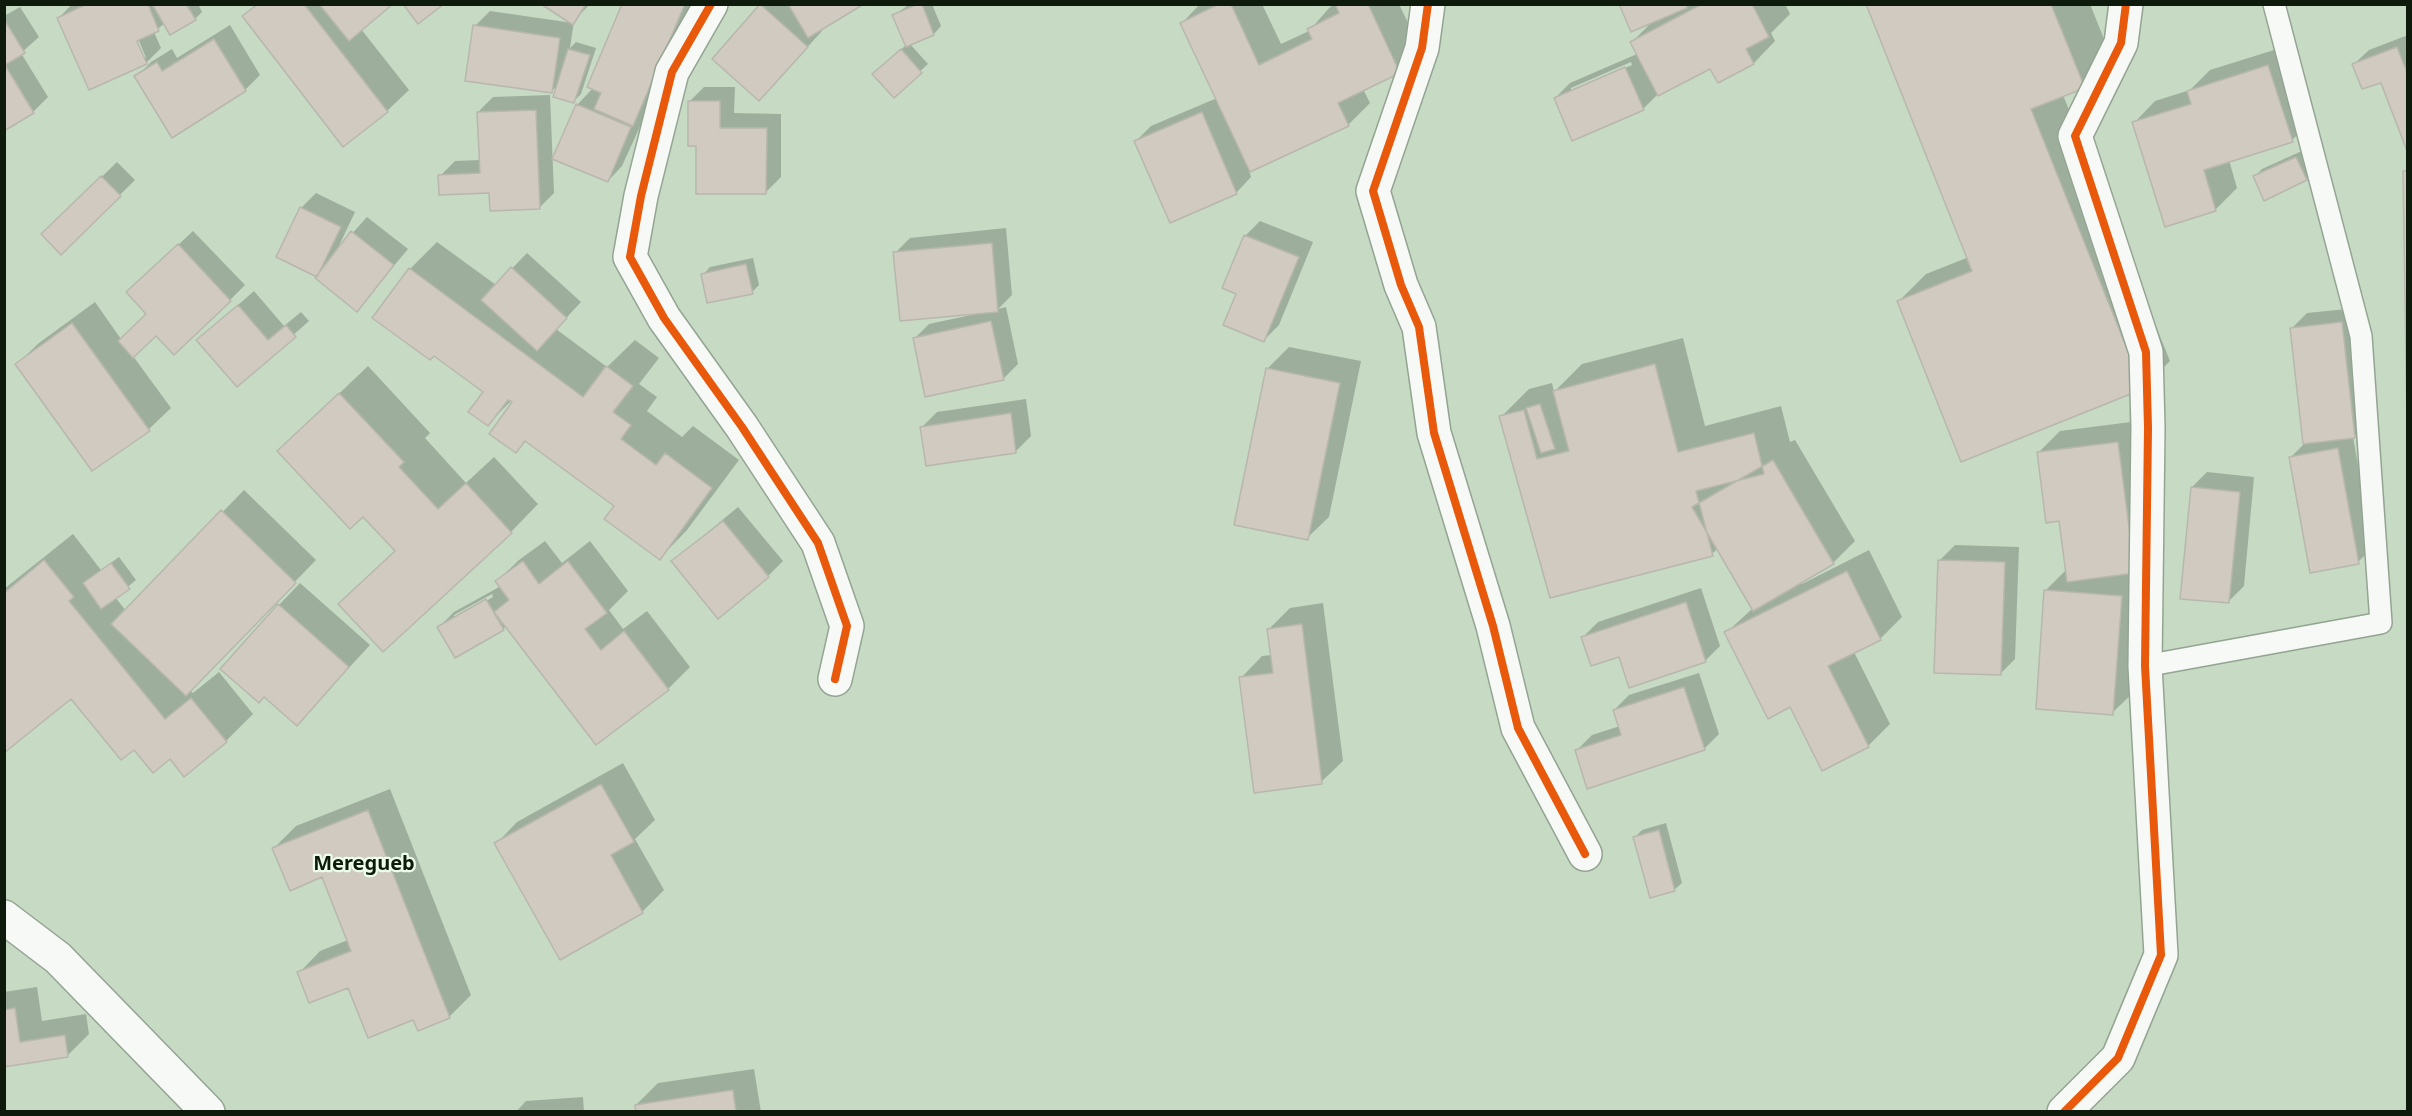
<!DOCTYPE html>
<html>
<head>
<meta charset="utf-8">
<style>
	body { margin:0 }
	#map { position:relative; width:2412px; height:1116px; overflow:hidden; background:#c6dac4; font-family:"Noto Sans",sans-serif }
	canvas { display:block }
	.frame { position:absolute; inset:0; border:6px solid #0e1a0c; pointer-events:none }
</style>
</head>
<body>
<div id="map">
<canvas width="2412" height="1116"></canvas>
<div class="frame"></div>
</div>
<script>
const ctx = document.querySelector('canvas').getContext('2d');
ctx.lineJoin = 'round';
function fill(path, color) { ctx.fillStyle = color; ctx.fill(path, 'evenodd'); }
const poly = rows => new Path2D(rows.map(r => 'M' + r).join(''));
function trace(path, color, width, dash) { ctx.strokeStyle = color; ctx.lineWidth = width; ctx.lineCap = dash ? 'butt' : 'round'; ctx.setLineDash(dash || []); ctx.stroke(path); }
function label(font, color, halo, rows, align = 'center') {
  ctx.font = font + ' "Noto Sans",sans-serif'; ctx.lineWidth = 4.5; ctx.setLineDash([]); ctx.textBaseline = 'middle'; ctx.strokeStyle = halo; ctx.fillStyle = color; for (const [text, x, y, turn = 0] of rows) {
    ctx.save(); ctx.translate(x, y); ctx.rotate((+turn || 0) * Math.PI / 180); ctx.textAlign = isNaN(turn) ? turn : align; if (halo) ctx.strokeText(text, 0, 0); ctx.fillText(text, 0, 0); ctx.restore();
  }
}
const shadow = poly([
	[72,4,198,4,202,12,195,19,165,23,154,32,161,48,146,63,59,18],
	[136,33,146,58,143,58,133,34],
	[256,4,390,4,361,29,409,90,387,111,244,17],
	[544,4,590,4,574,21,570,48,576,42,596,48,581,94,574,101,558,85,551,92,475,26,490,11,573,23],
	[624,4,696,4,622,166,608,181,577,105,593,88],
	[763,4,861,4,819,29,822,31,774,84,714,58],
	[910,4,932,4,941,26,934,34,910,44,928,64,894,95,882,67,906,45,894,15],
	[1200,4,1262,4,1281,44,1309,31,1330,7,1336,4,1399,4,1421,50,1399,72,1363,89,1370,103,1348,125,1249,171,1251,177,1237,192,1171,221,1136,141,1151,126,1217,98,1182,23],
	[1621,4,1785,4,1790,14,1771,33,1775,41,1754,63,1719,81,1711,67,1658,94,1643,109,1555,98,1570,83,1637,54,1632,42,1653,21],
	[1631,62,1632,65,1571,92,1571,88],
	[1867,4,2090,4,2112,59,2084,87,2063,95,2170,361,2143,388,1898,302,1926,274,1969,257],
	[20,7,39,37,21,53,48,97,33,112,4,129,4,16],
	[230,25,260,75,245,90,136,77,151,62,172,49,177,58],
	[2408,35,2408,149,2381,81,2354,64,2369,50],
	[2290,45,2314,119,2292,140,2229,160,2237,188,2216,209,2166,225,2134,123,2155,101,2190,90,2210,70],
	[704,87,735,87,734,113,781,114,781,177,766,192,698,144,689,102],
	[550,95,554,193,539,208,440,176,455,161,480,160,478,112,493,97],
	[2304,150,2314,172,2306,179,2255,176,2262,169],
	[117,162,135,180,61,253,43,234],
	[316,193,355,212,337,250,367,217,408,249,357,310,317,278,301,208],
	[1260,221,1313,242,1279,325,1264,340,1245,236],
	[1006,228,1012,295,998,309,1006,307,1018,364,1003,379,914,339,929,324,971,315,971,313,895,253,910,238],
	[193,231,245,285,230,300,156,334,133,356,171,408,149,429,93,469,17,364,39,343,95,302,121,339,148,313,143,278],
	[437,242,496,285,527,253,581,302,556,329,607,367,635,340,659,358,639,384,657,397,647,411,682,437,693,426,739,460,687,530,660,558,616,505,526,440,516,451,515,402,512,400,488,424,485,391,410,269],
	[753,258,759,285,752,292,703,275,710,267],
	[254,291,284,326,301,312,309,321,237,385,198,340],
	[2357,308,2369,422,2353,437,2373,547,2358,562,2291,457,2304,444,2292,328,2307,313],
	[1683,338,1705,426,1781,406,1790,442,1795,440,1855,541,1833,563,1801,581,1802,584,1869,550,1902,617,1880,639,1854,652,1890,724,1868,746,1791,705,1726,633,1753,608,1718,548,1712,554,1551,596,1501,417,1529,389,1552,383,1554,392,1582,364],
	[1289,347,1361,361,1329,517,1307,538,1268,368],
	[368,366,430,433,425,438,466,483,494,457,538,504,511,532,368,577,396,550,363,515,279,451],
	[1026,399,1031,436,1016,451,922,427,937,412],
	[2139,421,2134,692,2112,713,2045,591,2067,569,2061,520,2038,453,2060,431],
	[2207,472,2254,477,2244,586,2229,601,2192,487],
	[244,490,316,560,190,690,193,693,219,672,253,714,226,741,170,757,134,747,71,697,4,751,4,589,73,534,101,570,119,557,136,580,115,597,126,611],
	[738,507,783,561,768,576,673,561],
	[545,541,562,563,590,541,628,591,609,610,623,629,647,611,690,667,668,689,596,743,506,626,503,629,439,627,454,612,501,586,497,581,519,560],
	[492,594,493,597,454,619,454,615],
	[1955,545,2019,547,2015,659,2000,674,1940,560],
	[300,583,370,645,297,724,279,605],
	[1701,588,1720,646,1705,661,1620,655,1583,637,1598,622],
	[1323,603,1343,761,1321,782,1241,678,1262,656,1272,655,1268,630,1290,608],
	[1699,673,1719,734,1704,749,1577,750,1592,735,1620,726,1614,710,1629,695],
	[623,763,655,820,635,839,664,890,642,912,496,844,517,822],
	[390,789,471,995,449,1017,414,1018,348,986,299,973,320,951,348,940,323,875,274,848,296,826],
	[1666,823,1682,883,1674,890,1635,837,1642,830],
	[37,987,42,1021,86,1014,89,1034,67,1056,4,1065,4,992],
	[754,1069,761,1112,637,1112,636,1105,658,1083],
	[583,1097,584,1112,516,1112,526,1101]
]);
const building = poly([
	[87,4,148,4,159,31,137,41,147,64,89,90,57,18,87,4],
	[152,4,186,4,196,20,170,35,152,4],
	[258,4,304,4,388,112,343,147,242,16,258,4],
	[319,4,393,4,349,41,319,4],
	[403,4,444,4,418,24,403,4],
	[541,4,586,4,573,25,541,4],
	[622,4,685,4,633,126,594,109,601,93,587,87,622,4],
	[760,4,808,47,759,101,712,59,760,4],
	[788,4,864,4,808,38,788,4],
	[918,4,922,4,934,35,906,47,892,15,918,4],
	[1219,4,1231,4,1259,65,1312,39,1307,29,1339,13,1335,4,1368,4,1400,73,1338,103,1349,126,1250,172,1180,23,1219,4],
	[1619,4,1686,4,1687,8,1631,32,1619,4],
	[1702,4,1752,4,1769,37,1746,49,1754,64,1718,83,1710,69,1658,96,1630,42,1702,4],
	[1866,4,2051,4,2085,88,2031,109,2143,389,1961,462,1897,301,1972,271,1866,4],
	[5,21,25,53,5,65,34,113,4,131,5,21],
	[473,25,560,38,552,93,465,81,473,25],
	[214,39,246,91,172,138,134,76,157,62,162,71,214,39],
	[2397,47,2408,75,2407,151,2381,83,2362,89,2352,64,2397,47],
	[568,49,590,55,574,103,553,97,568,49],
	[901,49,922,73,894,98,872,74,901,49],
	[2268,65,2293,142,2204,170,2216,211,2165,227,2132,122,2191,104,2187,91,2268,65],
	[1625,67,1644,110,1572,141,1554,98,1625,67],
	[688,101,720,101,720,128,767,128,766,194,696,194,696,146,688,146,688,101],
	[576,104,631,127,608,182,552,159,576,104],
	[536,110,540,209,490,211,489,193,439,195,438,175,480,173,477,112,536,110],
	[1202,112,1237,194,1170,223,1134,141,1202,112],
	[2296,157,2307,180,2264,201,2253,176,2296,157],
	[2403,171,2408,171,2408,491,2403,171],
	[101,176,121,196,61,255,41,234,101,176],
	[300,207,341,227,317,277,276,257,300,207],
	[351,231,394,265,357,312,315,278,351,231],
	[1244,235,1299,257,1264,342,1223,325,1236,294,1222,288,1244,235],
	[992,243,998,312,900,321,893,252,992,243],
	[178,244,231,301,174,355,156,336,133,358,118,341,146,314,126,292,178,244],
	[746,264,753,294,707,303,701,274,746,264],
	[511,267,567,318,537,351,481,300,511,267],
	[409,268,583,397,606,366,633,386,613,412,631,425,621,439,656,465,665,453,712,488,660,560,604,519,614,506,525,441,516,453,489,434,512,402,508,400,488,426,468,412,483,392,434,356,430,360,372,318,409,268],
	[238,305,268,340,286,325,296,337,237,387,196,340,238,305],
	[991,321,1004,380,925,397,913,338,991,321],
	[2342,322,2355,438,2303,444,2290,328,2342,322],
	[72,323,150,431,92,471,15,364,72,323],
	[1655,364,1678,452,1754,433,1764,474,1696,491,1713,556,1550,598,1499,416,1524,410,1537,459,1569,451,1553,391,1655,364],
	[1266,368,1340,383,1308,540,1234,525,1266,368],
	[339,393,404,462,399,467,438,509,466,483,512,533,383,652,338,604,395,551,363,517,350,529,277,451,339,393],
	[1540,404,1555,449,1541,453,1526,408,1540,404],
	[1011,413,1016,453,926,466,920,427,1011,413],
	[2118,442,2135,573,2067,582,2059,521,2046,523,2037,452,2118,442],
	[2338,448,2359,564,2310,573,2289,457,2338,448],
	[1773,460,1834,564,1753,611,1692,507,1773,460],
	[2191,487,2240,492,2229,603,2180,599,2191,487],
	[221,510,296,583,186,696,111,624,221,510],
	[723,521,769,577,718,619,671,561,723,521],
	[44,560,74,597,69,601,165,719,191,698,227,742,184,777,170,759,153,773,134,750,121,760,71,699,4,753,4,593,44,560],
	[1938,560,2005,562,2001,675,1934,673,1938,560],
	[523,561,539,584,568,561,607,613,585,629,601,650,624,631,669,690,596,745,494,612,509,600,495,581,523,561],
	[111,563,130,589,101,609,83,583,111,563],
	[1847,571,1881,640,1828,666,1869,747,1822,771,1790,707,1768,719,1724,632,1847,571],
	[2044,590,2122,596,2113,715,2036,709,2044,590],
	[486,599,504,630,455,658,437,627,486,599],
	[1686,602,1706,662,1629,688,1619,657,1591,666,1581,637,1686,602],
	[278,604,349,667,297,726,264,697,259,703,220,669,278,604],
	[1302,624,1322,784,1254,793,1239,677,1273,673,1267,629,1302,624],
	[1684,687,1705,750,1587,789,1575,750,1621,735,1613,710,1684,687],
	[601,784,634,842,611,855,643,913,560,960,494,843,601,784],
	[368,810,450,1018,418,1031,413,1020,368,1038,348,988,309,1003,297,972,351,951,322,877,290,891,272,848,368,810],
	[1659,830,1675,891,1650,898,1633,837,1659,830],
	[15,1008,20,1042,65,1035,68,1057,4,1067,4,1010,15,1008],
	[733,1090,736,1112,636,1112,635,1105,733,1090]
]);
const service = poly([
	[2145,666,2381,623,2361,336,2274,4]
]);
const minor = poly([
	[711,4,672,72,641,196,630,257,664,318,742,427,818,543,847,626,835,679],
	[1428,4,1422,48,1373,191,1401,285,1419,327,1434,433,1493,626,1518,728,1585,854],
	[4,917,58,958,208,1112],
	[2064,1112,2118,1058,2161,955,2145,666,2148,428,2146,352,2075,136,2121,43,2126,4]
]);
const cycleway = poly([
	[711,4,672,72,641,196,630,257,664,318,742,427,818,543,847,626,835,679],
	[1428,4,1422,48,1373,191,1401,285,1419,327,1434,433,1493,626,1518,728,1585,854],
	[2064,1112,2118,1058,2161,955,2145,666,2148,428,2146,352,2075,136,2121,43,2126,4]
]);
const quarterNames = [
	["Meregueb",364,864]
];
fill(shadow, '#0003');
fill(building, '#d0cac0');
trace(building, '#b8b7ad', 1.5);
trace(service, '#94a492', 24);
trace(minor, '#94a492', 36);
trace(service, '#f6f9f6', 21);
trace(minor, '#f6f9f6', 33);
trace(cycleway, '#e8590c', 8);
label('bold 20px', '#0e1a0c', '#ecfeea', quarterNames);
</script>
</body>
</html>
